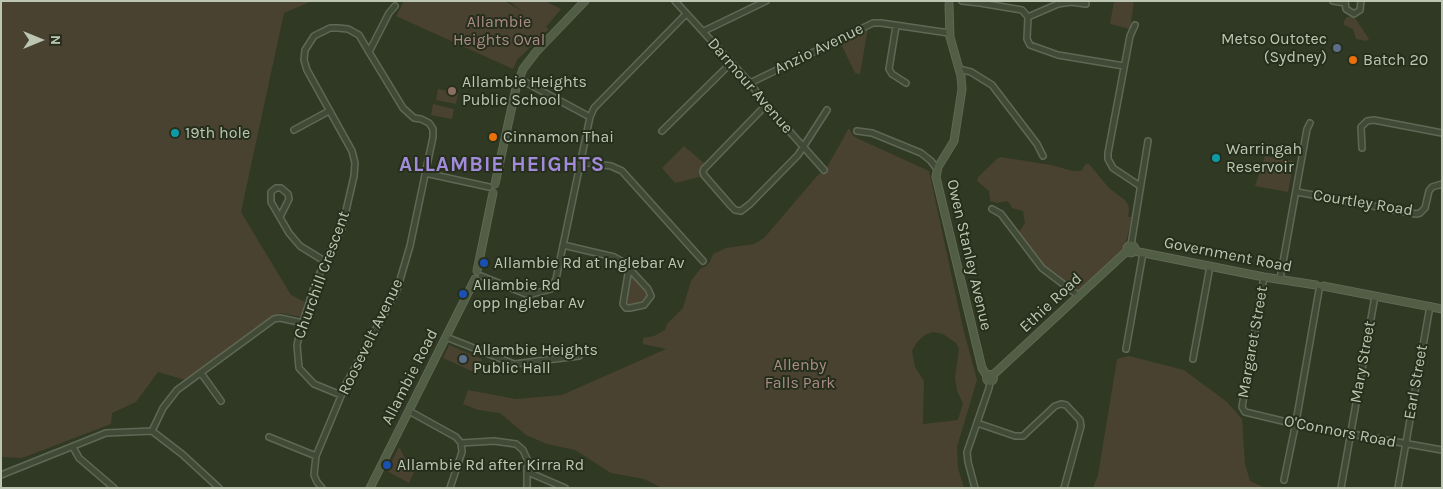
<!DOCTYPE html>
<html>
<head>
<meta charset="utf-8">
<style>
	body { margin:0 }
	#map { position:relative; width:1443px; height:489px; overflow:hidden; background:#303923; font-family:Karla,sans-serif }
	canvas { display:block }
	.frame { position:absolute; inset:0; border:2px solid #bcc6b2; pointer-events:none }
	.north { position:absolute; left:15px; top:15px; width:50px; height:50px; -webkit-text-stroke:4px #262f1c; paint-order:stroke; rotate:90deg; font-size:14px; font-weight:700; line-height:20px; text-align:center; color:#bcc6b2 }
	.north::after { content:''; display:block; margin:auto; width:18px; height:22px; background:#bcc6b2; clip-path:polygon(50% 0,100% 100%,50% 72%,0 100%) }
</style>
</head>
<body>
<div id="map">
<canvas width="1443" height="489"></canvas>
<div class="frame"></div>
<div class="north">N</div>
</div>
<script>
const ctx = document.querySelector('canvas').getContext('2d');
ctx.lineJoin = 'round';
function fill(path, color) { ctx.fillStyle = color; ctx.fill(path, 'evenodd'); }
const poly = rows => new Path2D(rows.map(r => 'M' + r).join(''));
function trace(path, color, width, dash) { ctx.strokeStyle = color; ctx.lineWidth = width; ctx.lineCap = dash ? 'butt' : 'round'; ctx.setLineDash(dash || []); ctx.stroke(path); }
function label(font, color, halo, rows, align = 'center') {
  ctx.font = font + ' Karla,sans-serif'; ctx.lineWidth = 4; ctx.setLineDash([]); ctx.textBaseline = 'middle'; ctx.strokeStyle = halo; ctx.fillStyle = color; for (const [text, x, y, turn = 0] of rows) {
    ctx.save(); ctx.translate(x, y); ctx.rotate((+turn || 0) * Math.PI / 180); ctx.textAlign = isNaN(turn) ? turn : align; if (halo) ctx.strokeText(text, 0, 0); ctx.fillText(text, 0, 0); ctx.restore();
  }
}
const green = poly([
	[1,1,312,1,284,13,241,212,291,295,305,302,301,317,281,313,271,317,185,380,158,372,136,402,112,413,111,424,22,458,1,457],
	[404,1,505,1,523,12,509,1,545,1,561,9,546,27,549,29,517,60,513,69,396,16],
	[1114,1,1134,1,1130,29,1110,24],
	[1347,17,1352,17,1355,18,1369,39,1366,41,1356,39,1353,29,1344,25,1344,21],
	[868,28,860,74,855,73,840,42],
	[438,89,458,93,456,104,436,100],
	[433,104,454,109,452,119,431,115],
	[849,128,853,136,861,140,929,171,963,328,977,380,957,447,958,468,964,488,662,488,644,479,611,473,575,450,547,444,526,435,500,413,478,410,463,404,468,390,516,399,562,395,666,349,643,344,643,338,654,336,665,330,667,324,683,308,691,281,700,269,706,266,710,262,713,254,726,248,754,244,764,238,817,176,822,172,827,171,827,167],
	[933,332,943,334,956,343,959,349,955,378,957,391,963,403,958,420,923,424,924,381,915,367,912,351,917,342,925,335],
	[684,146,705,164,703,167,703,176,675,183,662,168],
	[1265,156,1294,161,1288,192,1255,186],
	[1001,157,1051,165,1073,171,1081,171,1086,164,1089,164,1109,188,1126,201,1129,208,1128,217,1132,217,1124,249,1077,292,1043,264,1018,233,1025,223,1023,211,1012,208,1010,204,1007,201,997,203,990,201,989,191,977,181,978,177,998,158],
	[631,275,632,275,649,295,641,303,627,306,625,304],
	[449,345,482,359,476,373,443,358],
	[1129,356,1184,370,1227,402,1242,419,1245,464,1250,481,1265,488,1093,488,1098,475,1117,359],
	[399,447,405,458,413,461,417,466,409,483,387,471]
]);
const street = poly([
	[675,1,750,83,766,105,824,170],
	[962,1,980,3,1022,10,1028,17],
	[1333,1,1345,3],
	[1345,1,1346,9,1354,14,1360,10,1361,1],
	[1028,17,1027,39,1030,45,1058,55,1124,66],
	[1028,17,1058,4,1071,2,1086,4],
	[1135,25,1130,36,1108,153,1108,159,1113,168,1140,186],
	[896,26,889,69,892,74,906,83],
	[704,31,766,1],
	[959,69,971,72,992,85,1037,144,1043,156],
	[518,81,525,82,590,117],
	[750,83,873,23,881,23,949,33],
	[766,105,704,169,703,171,704,175,731,206,735,210,741,211,750,204,798,155,827,110],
	[294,130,329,111],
	[662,131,731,63],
	[857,131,872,133,921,153,931,161,937,169],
	[1362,148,1361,127,1367,121,1374,120,1442,133],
	[581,162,611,166,622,171,703,261],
	[425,173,489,187],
	[1297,192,1416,214,1420,213,1425,208,1429,191,1432,187,1442,184],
	[992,209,1001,214,1042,268,1079,296],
	[280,217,289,199,288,194,281,188,276,188,271,192,271,202,289,233,300,246,326,262],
	[563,245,614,257,623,262,648,289,651,296,644,305,630,308,626,308,623,304,629,268],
	[1131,245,1148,141],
	[481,276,526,294,532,294,551,289,556,279,590,117,594,108,686,14],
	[1264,277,1242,407,1245,412,1295,424,1442,450],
	[1280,279,1307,129,1310,123],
	[446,337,514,364,579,356],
	[1126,349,1143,253],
	[1193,359,1210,266],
	[201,373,221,401],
	[341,395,314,384,299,368,297,345,301,328,316,281,342,228,354,176,355,163,352,151,307,70,304,60,305,50,314,36,330,28,338,28,348,29,359,35,369,52],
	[409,411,456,437,461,443,462,452,450,488],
	[977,423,1015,436,1023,436,1055,406,1061,404,1066,405,1080,420,1081,426,1064,488],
	[152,431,163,408,177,390,274,319,280,318,303,323],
	[269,437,316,456],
	[461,443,494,441,516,444,523,450,527,459,527,488],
	[73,447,79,458,114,488],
	[528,472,565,488],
	[1,475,106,433,152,431,182,454,219,488],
	[1284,480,1296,422,1319,290],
	[322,488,317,482,314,475,316,456,346,384,397,290,410,246,433,137,433,129,429,123,421,119,414,118,403,108,369,52,389,13,395,6],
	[975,488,968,462,967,452,989,388,990,381],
	[1341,488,1375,296],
	[1398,488,1430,306]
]);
const secondary = poly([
	[949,4,950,37,961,76,962,89,954,141,938,167,936,177,982,368,987,376],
	[495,184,516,88,523,69,536,52,585,1],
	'1127 249a4 4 0 1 1 8 0a4 4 0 1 1-8 0Z',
	[1134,251,1264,277,1316,285],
	[477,271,493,193],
	[1323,286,1442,309],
	'986.5 378a3.5 3.5 0 1 1 7 0a3.5 3.5 0 1 1-7 0Z',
	[993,375,1127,251],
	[370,488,475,279]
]);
const markers = [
	[1337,48,5,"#5c6f8a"],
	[1353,60,5,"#e8710a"],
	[452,91,5,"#8d6e63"],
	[175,133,5,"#0f9aa8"],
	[493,137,5,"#e8710a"],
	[1216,158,5,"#0f9aa8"],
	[484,263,5,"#1a4fb4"],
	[463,294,5,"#1a4fb4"],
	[463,359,5,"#5c6f8a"],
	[387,465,5,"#1a4fb4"]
];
const parkNames = [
	["Allambie",499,22],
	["Heights Oval",499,40],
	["Allenby",800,365],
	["Falls Park",800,383]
];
const poiNames = [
	["Metso Outotec",1327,39,"right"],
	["(Sydney)",1327,57,"right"],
	["Batch 20",1363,60],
	["Allambie Heights",462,82],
	["Public School",462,100],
	["19th hole",185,133],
	["Cinnamon Thai",503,137],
	["Warringah",1226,149],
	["Reservoir",1226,167],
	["Allambie Rd at Inglebar Av",494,263],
	["Allambie Rd",473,285],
	["opp Inglebar Av",473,303],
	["Allambie Heights",473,350],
	["Public Hall",473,368],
	["Allambie Rd after Kirra Rd",397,465]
];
const streetNames = [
	["Anzio Avenue",819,49,-26],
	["Darmour Avenue",750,86,49],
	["Courtley Road",1363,203,9],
	["Owen Stanley Avenue",969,255,77],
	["Government Road",1228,255,11],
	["Churchill Crescent",322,275,-70],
	["Ethie Road",1051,303,-43],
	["Roosevelt Avenue",371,337,-64],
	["Margaret Street",1253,342,-80],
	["Mary Street",1363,362,-80],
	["Allambie Road",410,377,-63],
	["Earl Street",1416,382,-80],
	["O'Connors Road",1340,432,11]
];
const districtNames = [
	["ALLAMBIE HEIGHTS",502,165]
];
fill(green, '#4a4230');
trace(street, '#5f6855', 8);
trace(secondary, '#5f6855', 9);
trace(street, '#414a37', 5);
trace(secondary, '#515d45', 7);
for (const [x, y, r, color] of markers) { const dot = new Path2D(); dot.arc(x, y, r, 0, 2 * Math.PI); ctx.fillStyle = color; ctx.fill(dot); trace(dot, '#262f1c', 2); }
label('16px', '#ab8b88', '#262f1c', parkNames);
label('16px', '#bcc6b2', '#262f1c', poiNames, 'left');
label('16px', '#bcc6b2', '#262f1c', streetNames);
ctx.letterSpacing = '1px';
label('bold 21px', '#a38bdb', '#262f1c', districtNames);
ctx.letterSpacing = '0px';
</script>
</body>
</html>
